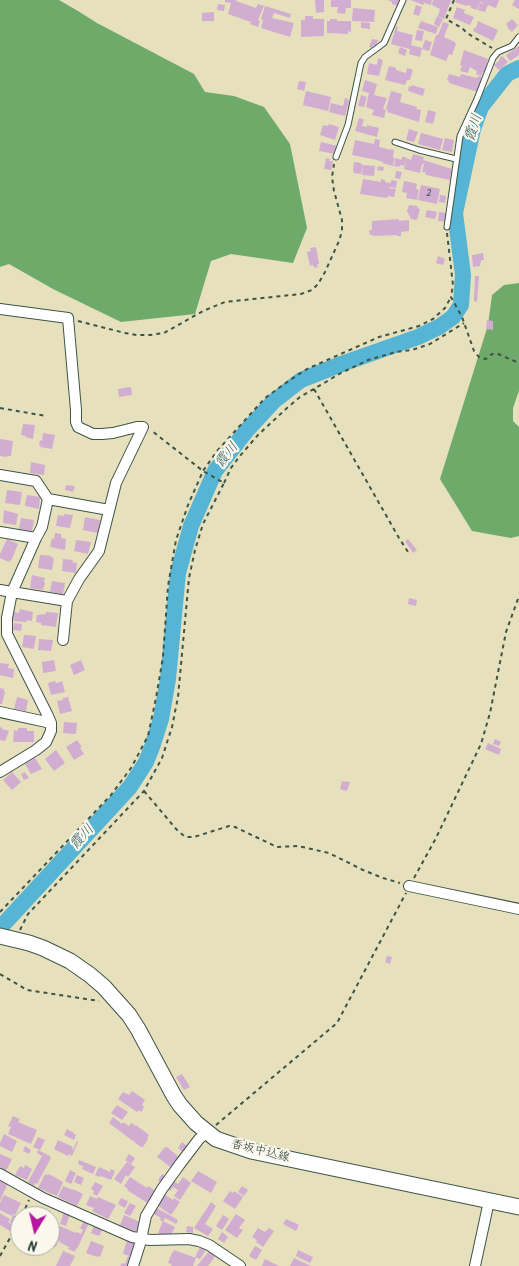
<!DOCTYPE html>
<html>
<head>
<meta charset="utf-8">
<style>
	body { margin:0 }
	#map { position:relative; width:519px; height:1266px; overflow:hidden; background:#e7e0bc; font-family:Kalam,sans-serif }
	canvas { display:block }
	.north { position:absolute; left:10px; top:1206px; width:50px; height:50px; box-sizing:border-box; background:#fbf7ec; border:1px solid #a3ada2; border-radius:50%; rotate:189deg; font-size:14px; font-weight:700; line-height:20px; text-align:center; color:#1f3d34 }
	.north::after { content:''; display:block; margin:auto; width:18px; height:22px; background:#b5179e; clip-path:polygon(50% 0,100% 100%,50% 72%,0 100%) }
</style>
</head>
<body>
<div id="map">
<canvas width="519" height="1266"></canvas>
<div class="north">N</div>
</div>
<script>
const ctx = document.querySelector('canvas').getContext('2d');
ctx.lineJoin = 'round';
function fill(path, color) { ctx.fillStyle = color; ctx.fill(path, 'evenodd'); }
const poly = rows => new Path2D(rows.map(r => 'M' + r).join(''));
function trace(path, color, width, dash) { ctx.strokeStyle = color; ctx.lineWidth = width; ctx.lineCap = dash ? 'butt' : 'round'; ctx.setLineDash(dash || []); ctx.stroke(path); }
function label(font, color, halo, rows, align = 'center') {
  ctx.font = font + ' Kalam,"Klee One",sans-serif'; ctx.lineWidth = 4.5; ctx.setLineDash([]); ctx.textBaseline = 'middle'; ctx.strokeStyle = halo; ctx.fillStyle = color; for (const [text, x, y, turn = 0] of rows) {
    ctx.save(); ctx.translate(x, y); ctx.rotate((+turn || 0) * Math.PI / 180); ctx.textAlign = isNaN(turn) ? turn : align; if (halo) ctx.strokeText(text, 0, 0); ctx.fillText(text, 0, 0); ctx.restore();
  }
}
const forest = poly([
	[0,0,59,0,78,11,97,23,194,74,205,92,234,96,264,107,290,144,307,228,293,263,231,254,211,261,195,314,121,322,53,289,9,264,0,267],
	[519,283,519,391,513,408,513,421,519,427,519,536,511,538,472,531,440,479,488,325,492,295,504,285]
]);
const river = poly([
	[0,928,130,787,146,762,152,747,161,719,168,679,178,573,191,526,215,471,247,430,274,401,301,380,344,363,418,337,439,327,453,317,461,305,463,275,455,213,473,129,481,107,507,74,519,68]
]);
const building = poly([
	[225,0,236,0,236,1,256,8,258,4,264,6,258,20,260,21,258,27,250,24,251,22,228,14,231,3,225,2],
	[315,0,324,0,324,12,316,13],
	[331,0,351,0,351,8,346,8,345,14,337,13,338,7,331,7],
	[388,0,400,0,398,6,392,4,392,2],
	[410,0,432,0,431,5,424,3,423,5],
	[433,0,451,0,444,19,438,16,440,9,432,5],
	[456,0,499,0,496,8,488,5,485,12,478,10,480,3,486,4,480,2,477,10,471,8,471,6,467,5,467,6,457,3,455,2],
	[515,0,519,0,519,9,512,5],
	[218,4,225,5,224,11,217,10],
	[416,5,422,7,419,16,413,14],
	[265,6,291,14,290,18,274,13,272,18,294,23,290,37,261,28,263,20,261,19],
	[457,7,465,10,464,13,474,17,470,25,453,18],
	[353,8,375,10,374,22,352,21],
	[214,12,214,21,202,21,202,13],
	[305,16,313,16,313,19,324,19,324,36,301,37,301,20,305,20],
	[437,16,443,19,439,27,434,24],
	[330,19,337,19,337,21,351,21,351,32,348,31,348,34,327,33,327,21,330,21],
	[512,19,518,25,512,32,507,27,508,26,506,24],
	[421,21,438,27,436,34,418,28],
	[478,21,498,30,493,41,473,31,475,27,476,28],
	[361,22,370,23,370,29,361,28],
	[443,22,449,24,444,37,455,42,455,43,456,44,452,55,449,54,446,61,430,55,436,35,438,35,441,28,443,29,441,28],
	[396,26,398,27,397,31,413,35,411,45,422,48,420,57,409,54,410,49,391,44],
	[417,30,424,31,422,41,415,40],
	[372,39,378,40,376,46,373,45,373,48,369,47],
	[425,40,432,42,429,51,422,49],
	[519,46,519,55,510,61,506,55],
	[400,47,407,50,405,56,398,53],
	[464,50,488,59,484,72,483,72,481,76,476,74,477,71,470,67,468,73,460,71,462,66,460,65],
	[502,56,508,62,499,70,494,65,500,60,499,59],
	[378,58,383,60,379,76,367,74,369,63,377,65],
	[389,66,396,68,396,70,406,73,407,68,413,70,410,80,407,80,405,85,385,80],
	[449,74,460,77,461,74,477,78,478,76,482,77,478,92,449,83,449,81,447,80],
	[365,80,377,84,374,95,387,98,383,109,386,110,384,118,372,115,374,110,366,107,369,93,362,91],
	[299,81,306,82,304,91,297,89],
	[412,85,425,89,423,96,408,91,409,86,411,87],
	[306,91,331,97,328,111,303,105],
	[391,91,402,94,400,102,417,107,416,109,421,110,419,122,387,112,388,110,386,109],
	[361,95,367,97,364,107,358,106],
	[345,98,347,98,349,101,345,116,329,112,331,103,343,106],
	[428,110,436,112,433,124,425,122],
	[359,118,364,119,362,126,367,127,367,125,379,128,377,137,355,131],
	[329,124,339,127,335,140,320,135,323,125,328,126],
	[409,129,418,132,414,142,406,140],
	[421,133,443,139,440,150,418,144],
	[445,138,454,140,452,152,442,150],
	[375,139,380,140,379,147,391,150,391,149,394,150,393,158,395,158,393,166,382,163,383,162,377,160,352,155,355,140,374,144],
	[321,142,338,146,335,154,319,151],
	[413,154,424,157,423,160,452,169,450,180,426,175,425,172,422,172,424,164,422,164,420,173,404,169,406,158,411,160],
	[402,157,406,157,404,166,400,165,399,167,394,166,396,158,401,160],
	[326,158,330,159,329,161,333,161,331,170,324,169],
	[354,162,361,163,361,164,363,165,361,174,354,173,354,172,353,171],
	[363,165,375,166,374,176,362,175],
	[378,166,384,167,383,171,377,170],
	[396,171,402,172,400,179,395,178],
	[363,179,381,182,381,179,385,180,385,182,391,183,391,180,397,181,396,188,389,187,389,188,396,189,394,197,388,196,387,198,360,194],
	[404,181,414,183,417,184,416,189,419,190,417,200,406,198,407,193,402,192],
	[421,185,440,189,437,204,418,200],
	[440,195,446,196,445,203,439,202],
	[409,205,418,206,417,208,420,209,417,220,411,219,407,211],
	[427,210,437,212,435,219,425,217],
	[439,212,447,213,446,222,438,221],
	[399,219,399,221,409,220,409,231,401,232,401,236,397,236,397,235,373,236,373,235,370,235,369,230,372,230,372,221],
	[316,247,319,264,317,264,318,267,314,268,313,265,310,266,307,252,311,251,310,248],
	[483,253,484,260,481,260,480,266,473,267,472,255],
	[438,256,445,259,443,265,436,263],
	[475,276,479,276,477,302,474,301],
	[487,320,493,321,493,330,486,329],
	[131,387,132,395,119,397,118,389],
	[23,424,35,425,33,439,25,437,26,436,21,435],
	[43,433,55,435,52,449,40,447,41,445,39,445,40,440,42,441],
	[0,439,13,441,11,456,7,456,7,457,0,456],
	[31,462,45,465,44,475,30,473],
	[66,485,75,486,73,492,65,490],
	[7,490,22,492,20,505,5,503],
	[27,495,40,497,39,509,25,506,26,497,27,497],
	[4,510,18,514,16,525,3,523],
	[64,514,73,515,70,528,56,526,58,515,64,516],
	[85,517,100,520,98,533,83,530],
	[21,518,34,520,32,531,19,529],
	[55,533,61,534,61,538,66,539,65,550,50,547,52,538,54,539],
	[7,539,18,544,11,561,10,560,9,562,0,558,0,554],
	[408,539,417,550,413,553,405,541],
	[76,540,91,542,88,554,74,551],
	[40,555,51,556,51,557,54,558,52,570,38,568],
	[63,559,73,560,72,562,77,563,76,573,62,571],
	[32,575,45,578,44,582,45,583,43,590,30,588],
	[52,581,65,583,63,594,50,592],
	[409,598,417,600,416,606,408,604],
	[20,609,33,612,32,621,27,620,27,622,25,622,13,621,14,612,19,613],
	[46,612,58,613,56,627,41,625,41,623,36,622,37,615,46,614],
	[14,623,22,624,21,631,13,630],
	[24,635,36,636,34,649,22,647],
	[39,639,53,640,51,651,38,650],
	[54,660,56,671,43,673,42,662],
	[81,660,85,670,74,675,70,665],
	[0,663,9,664,8,668,14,669,13,678,0,675],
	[54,681,57,683,62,681,65,692,51,695,48,683],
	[0,688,4,689,4,691,5,692,2,704,0,704],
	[17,697,28,700,26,711,14,709],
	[68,697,72,711,60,714,57,701,63,700,63,698],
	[64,722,77,723,76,734,63,733],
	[0,727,2,728,2,729,9,731,5,741,0,740],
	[18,728,27,728,27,731,34,731,34,742,13,742,14,730,18,731],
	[495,739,501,742,499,746,493,744],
	[77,740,82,747,80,748,84,754,74,760,66,747],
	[488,743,501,749,499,755,485,749],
	[56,750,65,763,54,771,45,759],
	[35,758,42,769,31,774,25,764],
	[12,772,21,782,12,790,3,780],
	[25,772,29,778,24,780,21,774],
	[342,781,350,782,347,791,340,789],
	[387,956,392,957,390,964,385,962],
	[182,1074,190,1087,184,1090,176,1077],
	[132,1091,145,1100,142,1105,144,1107,141,1112,139,1110,137,1112,118,1099,123,1092,129,1095],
	[117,1105,128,1112,122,1120,111,1113],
	[13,1116,20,1119,18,1122,37,1130,31,1144,8,1134,11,1127,8,1126],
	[113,1117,122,1124,123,1122,129,1126,131,1123,136,1126,136,1125,149,1135,147,1138,148,1139,143,1147,141,1147,109,1123],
	[67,1129,74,1133,74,1134,76,1135,74,1140,64,1135],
	[4,1134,17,1141,12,1152,0,1146,0,1143],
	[38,1137,45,1140,40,1150,33,1147],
	[58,1140,73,1147,72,1149,73,1150,77,1141,78,1142,72,1156,69,1154,68,1156,54,1149],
	[182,1142,188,1147,183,1152,178,1148],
	[25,1146,31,1150,29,1154,23,1151],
	[165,1147,166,1148,167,1147,180,1158,172,1168,157,1157],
	[38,1150,50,1156,50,1157,51,1158,37,1184,35,1183,34,1186,28,1182,42,1156,37,1153],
	[0,1154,12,1159,6,1171,0,1168],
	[129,1154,135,1158,131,1164,125,1160],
	[79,1160,96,1167,93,1174,82,1169,83,1166,78,1164],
	[127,1162,135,1167,128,1177,126,1175,121,1184,114,1179],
	[25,1165,32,1169,27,1180,15,1175,20,1166,24,1168],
	[99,1167,110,1172,111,1169,115,1171,111,1180,101,1176,100,1177,95,1175],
	[70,1170,76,1173,71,1184,65,1181],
	[198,1171,217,1182,211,1193,191,1181],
	[45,1174,48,1175,49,1174,63,1182,57,1196,38,1188],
	[162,1174,167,1178,163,1184,158,1180],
	[77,1175,84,1178,81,1185,74,1182],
	[130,1177,147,1188,148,1186,157,1192,149,1204,127,1190,128,1189,124,1186],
	[183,1177,191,1183,180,1200,174,1196,178,1190,173,1187,170,1191,166,1188,172,1180,178,1184],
	[0,1179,8,1183,0,1201],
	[95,1182,103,1186,97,1196,93,1194,94,1191,91,1189],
	[63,1186,73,1190,73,1189,83,1194,77,1206,58,1197],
	[242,1186,248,1190,244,1196,238,1192],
	[230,1191,233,1193,234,1191,243,1197,235,1209,223,1201],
	[164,1194,173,1200,174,1198,180,1202,171,1215,157,1205],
	[4,1195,21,1203,15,1215,13,1214,12,1216,0,1210,0,1203],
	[90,1196,97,1199,98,1197,116,1205,108,1219,92,1211,94,1208,86,1205],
	[121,1198,128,1201,125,1208,118,1204],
	[211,1202,216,1206,205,1224,213,1229,208,1236,194,1228],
	[130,1203,136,1206,130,1216,124,1213],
	[155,1207,178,1220,176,1224,165,1218,163,1222,160,1220,161,1218,152,1213],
	[64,1212,70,1214,66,1226,60,1224],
	[0,1213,10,1219,8,1222,13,1225,10,1231,0,1225],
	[236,1214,245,1220,239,1228,243,1230,237,1238,225,1230],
	[13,1215,18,1217,14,1224,10,1222],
	[124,1215,140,1222,136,1232,120,1225],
	[223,1215,229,1219,222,1230,216,1226],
	[286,1219,299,1225,296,1231,283,1224],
	[84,1221,89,1223,77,1249,76,1248,75,1252,68,1249,69,1247,59,1242,60,1241,55,1239,60,1226,76,1233,77,1232,81,1234,83,1230,80,1228],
	[163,1221,175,1227,171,1235,169,1234,168,1235,165,1234,164,1236,158,1233],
	[50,1222,59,1226,53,1238,50,1237],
	[94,1226,102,1230,99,1236,91,1233],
	[187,1226,193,1227,193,1233,186,1232],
	[258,1228,265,1232,269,1228,274,1231,263,1247,256,1242,257,1240,252,1237],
	[222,1232,228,1237,224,1243,218,1239],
	[50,1239,58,1241,56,1247,50,1245],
	[127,1240,137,1243,133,1257,123,1254],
	[91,1241,104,1246,100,1257,97,1256,97,1257,86,1253],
	[255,1246,262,1250,256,1260,249,1256],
	[200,1247,206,1250,200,1259,195,1257],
	[174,1250,196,1258,193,1266,171,1266,172,1264,168,1263,172,1252,173,1253],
	[210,1250,216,1255,208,1266,197,1266],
	[298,1250,313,1257,310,1263,296,1256],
	[63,1251,75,1256,70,1266,56,1266],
	[128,1256,134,1259,131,1266,120,1266,122,1263,125,1264],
	[294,1258,311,1266,290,1266],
	[265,1259,279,1266,262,1266]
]);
const path = poly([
	[454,0,446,19,462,28,467,33,492,48],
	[447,233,453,285,451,297,462,317,474,351,479,357,481,358,486,359,492,354,498,354,519,363],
	[78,321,125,333,137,335,150,335,164,333,203,311,225,302,301,294,312,290,318,284,325,272,339,241,342,231,342,220,334,191,332,177,334,164],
	[314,389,399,538,410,555],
	[0,408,46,416],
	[224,483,231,468,239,457,258,435,287,408,300,397,341,373,368,360,396,352,412,350,430,344,464,323],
	[144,791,177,830,183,835,186,837,194,837,229,826,235,827,277,847,298,846,329,853,363,870,383,878,400,883],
	[414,878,436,838,481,744,490,713,506,632,519,596],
	[0,912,111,795,131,768,148,736,156,698,163,657,168,586,176,540,188,505,203,471,217,451,265,398,290,380,307,369,379,337,419,326,433,319,445,308,451,297],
	[20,930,28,914,144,791,162,758,172,727,178,697,189,578,195,550,203,524,224,483,203,471,152,431],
	[0,974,27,990,99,1001],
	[216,1125,337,1023,406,893],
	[22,1216,29,1200],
	[0,1256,20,1220]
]);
const lane = poly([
	[395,142,419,150,456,159],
	[336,157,348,125,361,63,365,57,384,43,403,0],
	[447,227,460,136,477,99,493,58,498,52,512,46,519,37]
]);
const street = poly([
	[0,309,68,318,76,410,76,422,78,427,93,434,102,434,113,433,137,427,143,427,116,483,99,551,79,579,67,601,12,592,7,618,7,634,48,716,51,723,51,731,46,742,36,750,0,772],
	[0,475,36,481,48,499,42,527,36,538,12,592,0,590],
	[48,499,109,510],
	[0,532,36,538],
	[63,640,67,601],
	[0,712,51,723],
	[409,886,519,909],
	[0,1174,43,1198,132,1237,150,1240,189,1239,199,1241,209,1245,240,1266],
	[133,1266,140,1244,146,1216,162,1189,180,1164,199,1139,207,1132],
	[475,1266,489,1201]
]);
const secondary = poly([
	[0,936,29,943,43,948,70,961,90,975,104,987,129,1015,138,1029,174,1096,180,1105,196,1123,216,1139,251,1151,519,1207]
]);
const numberNames = [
	["2",429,194]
];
const streetNames = [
	["香坂中込線",260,1152,14]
];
const waterNames = [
	["霞川",475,128,-73],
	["霞川",228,456,-51],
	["霞川",83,838,-47]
];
fill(forest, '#6eaa69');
trace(river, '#56b5d4', 16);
fill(building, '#d0add1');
trace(lane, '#3d5548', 7);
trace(street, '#3d5548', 12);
trace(secondary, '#3d5548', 17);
trace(path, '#3d5548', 2, [4, 4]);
trace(lane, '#fff', 5);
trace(street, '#fff', 10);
trace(secondary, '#fff', 15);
label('10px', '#4b595b', null, numberNames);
label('12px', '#1f3d34', '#fbf7ec', streetNames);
label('italic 14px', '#2d5b5c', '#fbf7ec', waterNames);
</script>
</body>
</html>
